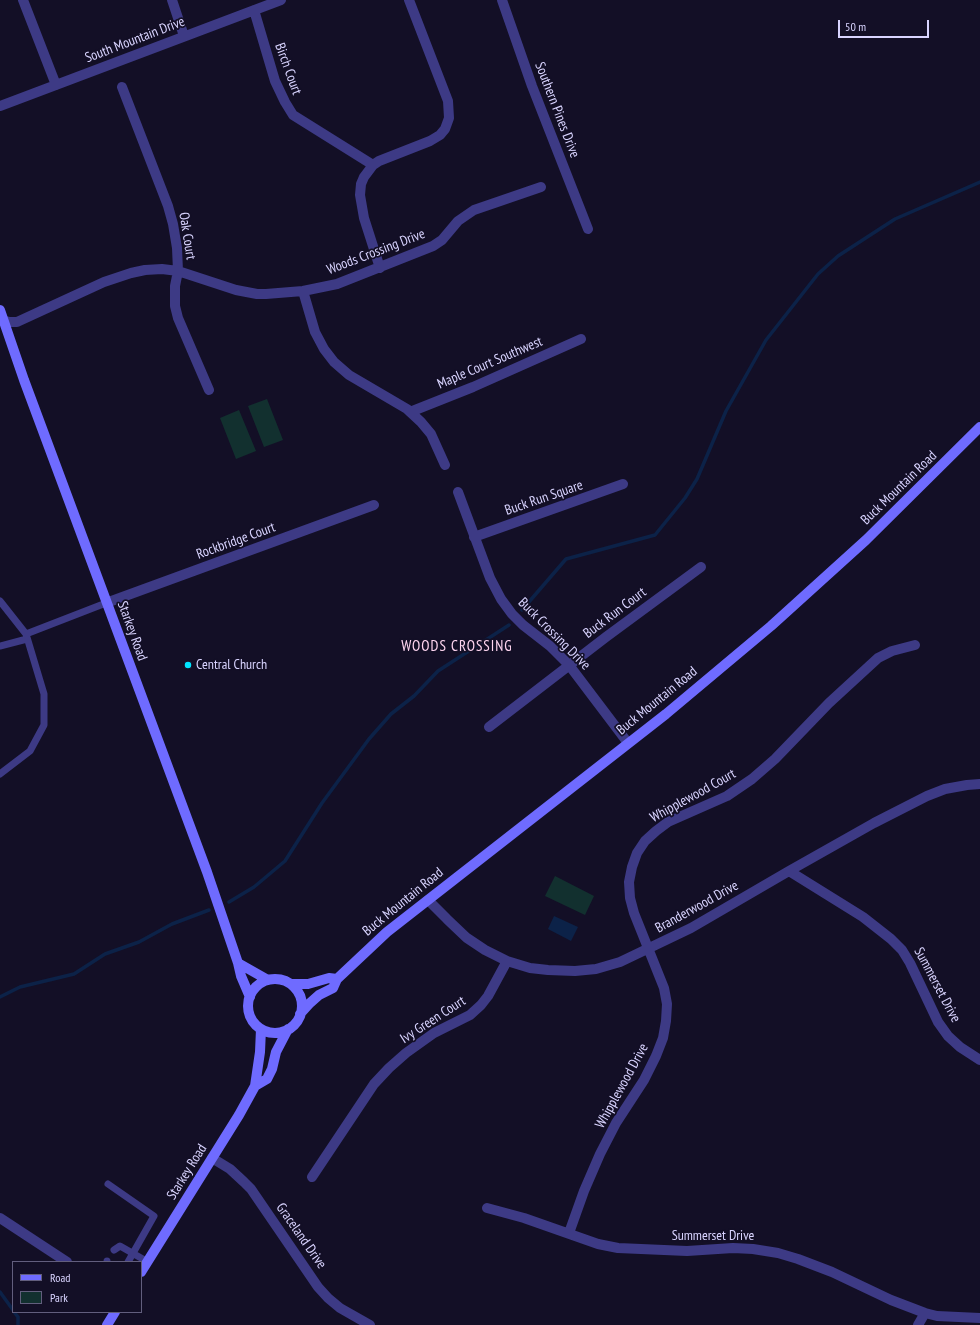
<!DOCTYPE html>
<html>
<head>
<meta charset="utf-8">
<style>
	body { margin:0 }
	#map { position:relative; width:980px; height:1325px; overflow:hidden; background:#130f26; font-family:"PT Sans Narrow",sans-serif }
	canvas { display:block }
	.legend { position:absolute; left:12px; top:1261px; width:130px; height:52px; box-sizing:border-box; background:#130f26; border:1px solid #625e7d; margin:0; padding:5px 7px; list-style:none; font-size:12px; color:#d9d4ff }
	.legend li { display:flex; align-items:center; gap:8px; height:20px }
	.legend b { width:20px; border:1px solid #625e7d }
	.scale { position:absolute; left:838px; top:20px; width:91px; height:18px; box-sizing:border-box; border:2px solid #d9d4ff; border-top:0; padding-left:5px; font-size:12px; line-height:14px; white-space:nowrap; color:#d9d4ff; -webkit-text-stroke:3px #130f26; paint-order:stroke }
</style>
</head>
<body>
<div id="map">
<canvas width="980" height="1325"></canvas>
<ul class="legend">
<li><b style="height:5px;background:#6f6bff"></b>Road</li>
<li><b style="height:11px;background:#12302f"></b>Park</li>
</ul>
<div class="scale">50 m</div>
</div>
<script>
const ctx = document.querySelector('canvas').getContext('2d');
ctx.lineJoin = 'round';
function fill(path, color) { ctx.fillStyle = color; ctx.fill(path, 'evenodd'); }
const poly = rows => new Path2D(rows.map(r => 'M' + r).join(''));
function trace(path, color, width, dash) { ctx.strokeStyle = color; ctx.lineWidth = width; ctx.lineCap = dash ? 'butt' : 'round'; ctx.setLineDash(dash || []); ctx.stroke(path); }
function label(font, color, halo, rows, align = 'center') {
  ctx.font = font + ' "PT Sans Narrow",sans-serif'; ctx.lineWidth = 3.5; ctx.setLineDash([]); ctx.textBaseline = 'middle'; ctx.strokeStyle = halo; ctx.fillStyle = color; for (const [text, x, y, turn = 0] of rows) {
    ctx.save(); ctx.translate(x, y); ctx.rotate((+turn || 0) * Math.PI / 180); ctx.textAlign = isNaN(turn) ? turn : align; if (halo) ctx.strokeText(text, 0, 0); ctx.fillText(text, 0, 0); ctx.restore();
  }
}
const green = poly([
	[267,399,283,440,264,447,248,406],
	[239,410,256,451,236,459,220,418],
	[555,876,594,896,585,915,545,896]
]);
const water = poly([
	[554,916,578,927,571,941,548,929]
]);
const stream = poly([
	[522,610,566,559,655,535,685,498,697,479,726,411,766,340,818,274,838,256,895,219,980,182],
	[229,902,254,887,285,861,322,803,369,739,391,714,414,696,438,671,509,625],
	[0,997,20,987,74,974,105,954,139,942,172,924,209,910],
	[0,1292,13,1310],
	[14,1312,18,1317,18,1325]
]);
const lane = poly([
	[0,601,26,634,106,603],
	[0,646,27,639],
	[0,774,30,751,44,725,44,694,26,634],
	[108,1184,154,1216,128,1262],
	[114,1250,120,1246,148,1262],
	[107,1262,107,1261]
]);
const street = poly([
	[23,0,56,85],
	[172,0,184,36],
	[502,0,532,86,588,229],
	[254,10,275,81,285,102,293,115,373,165],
	[122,87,168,206,173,224,177,248,178,271,175,286,175,306,178,318,209,390],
	[0,106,281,0],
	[380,268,364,218,360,195,361,184,364,177,373,165,379,161,430,141,440,135,445,129,449,118,448,101,409,0],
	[303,291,315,332,324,349,334,362,349,375,407,409,421,422,431,434,445,465],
	[0,320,9,322,17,322,104,282,131,273,145,270,162,269,178,271,236,290,257,294,266,294,303,291,337,284,433,246,442,240,458,221,474,210,541,187],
	[410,412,473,387,581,339],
	[458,492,490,578,501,599,512,614,523,625,550,646,569,665,628,743],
	[474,537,623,484],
	[106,603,374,505],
	[489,727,606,637,701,567],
	[789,871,863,917,891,939,902,950,910,963,938,1022,948,1036,960,1047,980,1060],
	[428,900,447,919,467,938,485,950,507,961,530,968,548,970,575,971,596,969,620,962,691,928,789,871,874,823,927,796,945,789,967,785,980,784],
	[212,1158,230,1169,244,1182,251,1189,318,1287,328,1298,340,1308,370,1325],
	[312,1177,374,1084,389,1068,406,1053,434,1033,470,1015,481,1005,488,996,507,961],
	[487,1208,524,1218,598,1244,618,1248,687,1251,733,1248,753,1249,778,1253,798,1259,832,1272,891,1300,925,1313,937,1316,980,1318],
	[0,1218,67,1262],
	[569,1233,584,1191,600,1154,616,1123,644,1080,656,1056,663,1038,666,1021,667,1004,664,988,634,913,630,898,629,882,632,867,637,853,645,841,656,831,668,822,727,796,752,779,775,759,829,703,878,658,892,651,915,645],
	[918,1325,925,1313]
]);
const secondary = poly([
	[0,310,24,380,207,872,238,963,241,976,250,997],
	[238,963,268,980],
	'248 1006a27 27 0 1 1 54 0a27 27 0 1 1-54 0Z',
	[291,984,308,984,329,978,337,979],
	[300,1014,310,1003,319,995,333,988,337,979,387,932,666,714,771,626,866,540,980,427],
	[255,1086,267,1079,272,1069,276,1052,288,1029],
	[141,1272,239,1115,255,1086,260,1052,261,1029],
	[107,1325,115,1312]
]);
const markers = [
	[188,665,4,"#00e5ff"]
];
const streetNames = [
	["South Mountain Drive",135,40,-21],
	["Birch Court",288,69,70],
	["Southern Pines Drive",557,110,69],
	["Oak Court",187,236,81],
	["Woods Crossing Drive",376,252,-21],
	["Maple Court Southwest",490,363,-23],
	["Buck Mountain Road",899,488,-44],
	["Buck Run Square",544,498,-19],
	["Rockbridge Court",236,541,-20],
	["Buck Run Court",615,613,-37],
	["Starkey Road",132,631,70],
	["Buck Crossing Drive",554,634,45],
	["Buck Mountain Road",657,701,-39],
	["Whipplewood Court",693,796,-29],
	["Buck Mountain Road",403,902,-39],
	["Branderwood Drive",697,907,-29],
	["Summerset Drive",937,985,62],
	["Ivy Green Court",433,1020,-33],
	["Whipplewood Drive",622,1086,-61],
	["Starkey Road",187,1172,-58],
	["Graceland Drive",301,1236,55],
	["Summerset Drive",713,1236]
];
const poiNames = [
	["Central Church",196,665]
];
const neighbourhoodNames = [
	["WOODS CROSSING",457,647]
];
fill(green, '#12302f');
fill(water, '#0c2248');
trace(stream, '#0c2248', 3.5);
trace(lane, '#3d3a85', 7);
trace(street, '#3d3a85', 10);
trace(secondary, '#6f6bff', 10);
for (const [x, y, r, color] of markers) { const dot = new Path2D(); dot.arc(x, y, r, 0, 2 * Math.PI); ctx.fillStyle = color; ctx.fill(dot); trace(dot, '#130f26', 1.5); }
label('14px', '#d9d4ff', '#130f26', streetNames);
label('14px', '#d9d4ff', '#130f26', poiNames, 'left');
ctx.letterSpacing = '1px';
label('15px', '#ffd6f0', '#130f26', neighbourhoodNames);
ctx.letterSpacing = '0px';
</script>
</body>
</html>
